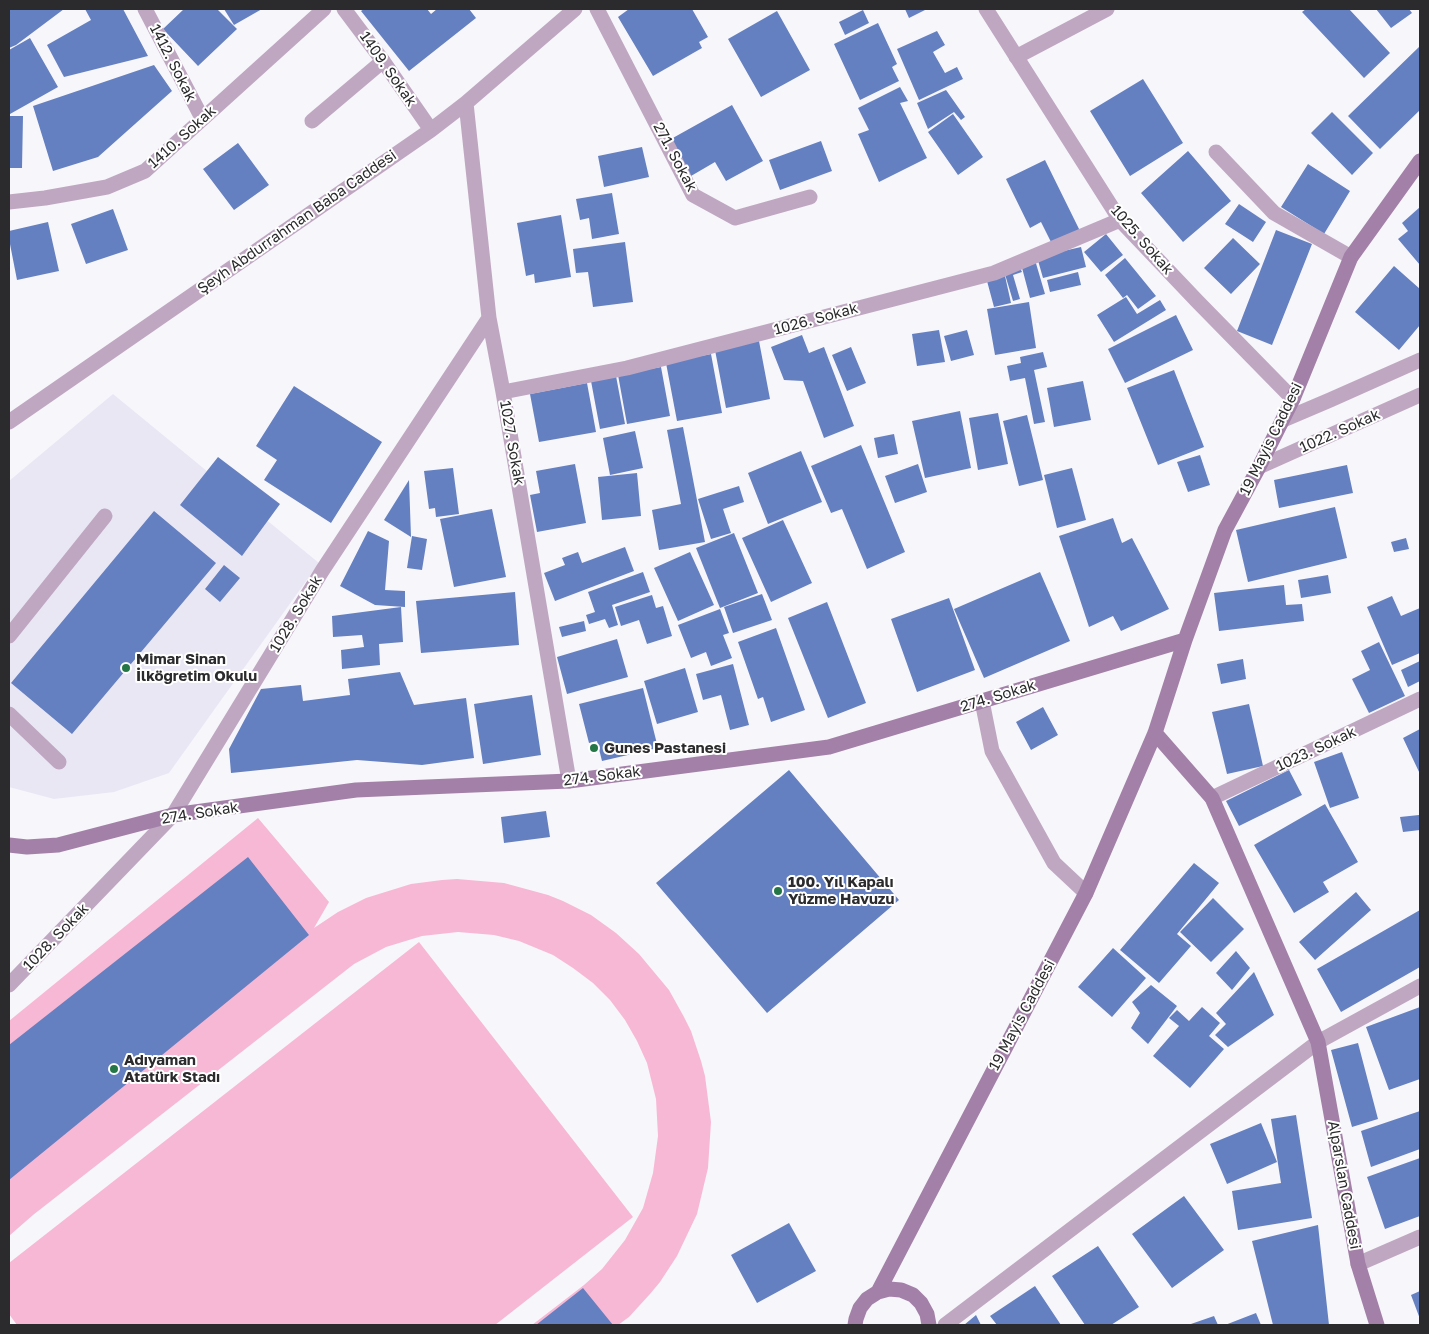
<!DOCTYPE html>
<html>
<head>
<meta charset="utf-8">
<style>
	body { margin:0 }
	#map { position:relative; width:1429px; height:1334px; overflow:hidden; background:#f7f6fb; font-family:"Golos Text",sans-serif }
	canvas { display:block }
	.frame { position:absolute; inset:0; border:10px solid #2b2b2d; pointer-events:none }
</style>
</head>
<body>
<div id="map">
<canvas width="1429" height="1334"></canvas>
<div class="frame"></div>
</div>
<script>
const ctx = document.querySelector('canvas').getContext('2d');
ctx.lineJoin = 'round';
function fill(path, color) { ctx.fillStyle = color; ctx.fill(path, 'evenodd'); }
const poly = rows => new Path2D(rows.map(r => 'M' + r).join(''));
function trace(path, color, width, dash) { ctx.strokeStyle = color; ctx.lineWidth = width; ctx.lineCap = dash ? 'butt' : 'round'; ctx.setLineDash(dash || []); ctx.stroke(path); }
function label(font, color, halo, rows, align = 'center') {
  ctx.font = font + ' "Golos Text",sans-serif'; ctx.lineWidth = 4; ctx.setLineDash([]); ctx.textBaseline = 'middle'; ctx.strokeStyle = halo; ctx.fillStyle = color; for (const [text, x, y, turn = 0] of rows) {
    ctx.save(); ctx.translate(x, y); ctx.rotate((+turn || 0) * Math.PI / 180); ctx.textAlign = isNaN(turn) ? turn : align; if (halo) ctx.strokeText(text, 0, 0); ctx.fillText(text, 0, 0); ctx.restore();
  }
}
const built = poly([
	[113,394,319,563,169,773,114,792,54,799,9,787,9,481]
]);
const green = poly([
	[258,818,329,902,314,928,338,912,366,898,411,884,442,880,457,879,504,883,548,895,563,901,591,915,616,933,639,954,669,990,684,1017,691,1031,701,1061,705,1076,711,1122,708,1168,697,1214,677,1256,660,1282,650,1294,629,1317,618,1325,532,1325,584,1285,602,1269,625,1240,643,1208,653,1173,658,1136,656,1099,647,1063,637,1041,625,1020,610,1000,593,983,573,968,553,955,519,941,494,935,458,932,422,936,386,947,354,964,33,1215,9,1236,9,1021],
	[419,942,633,1217,495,1325,17,1325,9,1314,9,1263]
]);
const building = poly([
	[9,9,64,9,16,45,9,48],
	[85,9,123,9,148,56,64,77,47,45,91,20],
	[184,9,217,9,237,29,198,66,163,29],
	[224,9,262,9,234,25],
	[364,9,427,9,431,14,437,9,469,9,476,18,409,71,361,11],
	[629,9,692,9,708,37,699,42,702,48,653,76,618,17],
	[905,9,927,9,909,18],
	[1306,9,1349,9,1390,53,1364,78,1302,12],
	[1376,9,1409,9,1412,13,1391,28],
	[863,10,869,23,845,35,839,22],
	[777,11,810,70,761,97,728,39],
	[878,23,897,64,892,67,899,81,860,100,834,44],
	[937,31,945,45,933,52,945,73,957,67,963,79,919,100,897,49],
	[30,38,58,87,10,114,9,112,9,50],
	[1420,46,1420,110,1380,149,1348,116],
	[154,65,172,91,98,157,53,171,33,106],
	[1143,79,1183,143,1130,176,1090,111],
	[900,87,908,101,900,103,927,158,879,182,858,134,869,130,858,108],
	[946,90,965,117,961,120,954,112,928,129,917,103],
	[732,105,763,161,726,181,715,162,691,176,671,139],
	[1332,112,1373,153,1352,175,1311,133],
	[953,114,983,157,958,175,928,132],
	[9,116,23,116,22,168,9,168],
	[821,141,832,171,780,190,769,160],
	[238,143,269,185,234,210,203,169],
	[642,147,649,177,604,187,598,156],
	[1188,151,1231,201,1183,242,1141,193],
	[1045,160,1080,231,1052,244,1041,222,1030,228,1006,179],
	[1308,164,1350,191,1324,234,1281,207],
	[612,193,619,234,592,239,589,218,580,220,576,199],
	[1239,204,1266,222,1253,242,1225,224],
	[1420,207,1420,265,1398,239,1408,231,1402,223],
	[113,209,128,250,86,264,71,224],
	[561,215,571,277,535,283,534,274,526,276,517,223],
	[48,222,59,271,17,280,9,239,9,231],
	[1276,230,1312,244,1272,345,1237,331],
	[1106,234,1123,255,1101,272,1084,252],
	[1233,238,1260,264,1231,294,1204,268],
	[625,242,633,302,593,307,588,272,576,273,573,249],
	[1081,247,1086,267,1043,278,1037,257],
	[1125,258,1156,296,1138,309,1127,295,1123,298,1105,275],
	[1035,260,1045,294,1030,298,1021,264],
	[1019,266,1022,272,1013,275,1020,299,1013,301,1004,271],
	[1394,266,1420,289,1420,325,1399,350,1355,312],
	[1078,272,1081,285,1050,292,1047,280],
	[1005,276,1011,303,994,307,987,281],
	[1126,297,1137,314,1160,300,1166,310,1114,342,1097,315],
	[1029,302,1036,348,995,355,987,309],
	[1176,315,1193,350,1125,383,1108,349],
	[939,330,945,362,917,366,912,334],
	[967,330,974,355,951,361,944,336],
	[802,335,809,353,824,347,854,426,824,438,803,381,784,380,771,347],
	[759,341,770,399,726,408,715,350],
	[851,347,866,383,847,391,832,355],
	[1043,352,1047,367,1034,370,1045,422,1034,424,1025,378,1010,381,1007,366,1021,363,1020,357],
	[711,354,722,413,677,421,666,363],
	[661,367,670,416,627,424,618,375],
	[1174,370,1204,447,1158,465,1127,388],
	[616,376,625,424,600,429,591,381],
	[1083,381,1091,420,1054,427,1047,388],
	[587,383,596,432,539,442,530,394],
	[294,386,382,442,331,523,264,480,277,460,256,446],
	[960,411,971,468,925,478,912,421],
	[998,413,1008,464,978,470,969,418],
	[1027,415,1043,480,1019,486,1003,421],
	[683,427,705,542,659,550,652,510,681,504,667,430],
	[635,431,643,468,610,475,603,438],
	[894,434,898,454,878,458,874,438],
	[861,445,905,552,867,569,842,509,831,513,811,466],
	[801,451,822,502,768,524,748,473],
	[1200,455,1210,485,1188,492,1177,462],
	[218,457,280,504,242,556,180,505],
	[575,464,586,523,537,532,530,495,540,493,536,471],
	[918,464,927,492,895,503,885,476],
	[1347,465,1353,493,1279,508,1274,480],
	[453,468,459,514,436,517,435,508,429,509,424,471],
	[1072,468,1086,520,1057,528,1044,475],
	[637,473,641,516,602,520,598,477],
	[409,480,411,537,384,520],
	[739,486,744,502,723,509,731,533,711,539,698,499],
	[1335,507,1347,558,1248,582,1236,530],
	[492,509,506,577,454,587,440,519],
	[154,511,216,563,72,734,11,683],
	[1113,518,1122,543,1132,538,1169,609,1121,631,1113,616,1089,627,1059,536],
	[783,520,812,583,771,602,742,538],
	[368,531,389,541,385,590,405,591,405,607,375,605,340,586],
	[734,533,758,593,720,608,696,548],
	[412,536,427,539,422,570,407,568],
	[1406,538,1409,549,1394,552,1391,542],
	[625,547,634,571,555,601,544,573,565,565,562,558,578,552,582,563],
	[690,552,714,605,678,621,654,568],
	[224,565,240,578,220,602,205,589],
	[643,572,650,592,612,605,618,625,609,628,605,619,589,624,586,615,595,612,588,592],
	[1040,572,1070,641,984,678,954,609],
	[1328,575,1331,593,1301,598,1298,580],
	[1284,585,1286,605,1302,604,1304,621,1219,631,1214,593],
	[515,592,519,645,421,653,416,601],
	[762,594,772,620,733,633,724,607],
	[652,595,656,608,663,606,672,636,647,644,639,620,621,626,615,607],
	[1392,596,1401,616,1420,608,1420,653,1392,665,1367,607],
	[949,598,975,670,917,692,891,619],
	[827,602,866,703,828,718,788,618],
	[401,607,403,642,379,644,380,665,342,669,341,650,364,647,362,635,333,637,332,616],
	[720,609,729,633,723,635,732,658,711,666,706,652,691,658,678,625],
	[584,621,586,631,562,637,559,627],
	[776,628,805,710,771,722,763,697,758,699,738,642],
	[617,639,628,677,567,694,557,657],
	[1379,642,1405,696,1369,713,1352,679,1370,670,1361,651],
	[1243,659,1246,679,1221,684,1217,664],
	[1420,661,1420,681,1408,687,1401,670],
	[733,664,749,725,730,730,721,695,703,700,696,674],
	[685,668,698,712,657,724,644,681],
	[400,672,414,705,466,698,474,758,422,765,357,760,231,773,229,749,261,689,301,685,303,701,350,695,348,679],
	[643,688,658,748,602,761,597,741,589,743,579,704],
	[532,695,541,755,483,764,474,704],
	[1249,704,1263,766,1227,774,1212,712],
	[1043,707,1058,735,1031,750,1016,722],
	[1420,729,1420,774,1403,738],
	[1342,752,1359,798,1330,808,1314,762],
	[789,770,899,900,767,1013,656,883],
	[1289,770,1302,795,1239,826,1226,801],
	[1325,804,1358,862,1323,882,1329,892,1294,913,1254,845],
	[546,811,550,837,504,843,501,817],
	[1419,815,1420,830,1403,832,1400,817],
	[248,857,309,935,9,1180,9,1045],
	[1194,863,1219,883,1177,934,1191,946,1159,983,1120,950],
	[1356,892,1371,910,1315,960,1299,942],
	[1213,898,1244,929,1211,962,1180,932],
	[1420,910,1420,967,1341,1012,1317,969],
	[1113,948,1146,978,1112,1017,1078,987],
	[1236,951,1250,968,1232,990,1216,973],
	[1254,972,1274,1015,1228,1047,1215,1035,1226,1024,1216,1013],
	[1151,985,1177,1006,1148,1044,1131,1028,1140,1013,1132,1002],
	[1202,1007,1220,1023,1209,1036,1224,1049,1190,1088,1153,1056,1179,1026,1169,1018,1177,1010,1189,1021],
	[1420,1007,1420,1079,1389,1090,1366,1027],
	[1358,1043,1378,1119,1352,1127,1331,1050],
	[1420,1111,1420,1149,1371,1167,1361,1131],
	[1296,1115,1312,1218,1238,1230,1232,1191,1281,1183,1271,1119],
	[1261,1123,1277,1162,1227,1184,1210,1144],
	[1420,1158,1420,1216,1385,1229,1367,1177],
	[1184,1196,1224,1250,1172,1288,1132,1234],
	[789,1223,816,1271,757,1303,731,1255],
	[1318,1225,1329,1325,1273,1325,1252,1241],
	[1098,1246,1139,1307,1111,1325,1085,1325,1052,1276],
	[1035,1286,1061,1325,997,1325,990,1316],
	[583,1288,613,1325,536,1325],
	[1420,1291,1420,1319,1411,1295],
	[1256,1313,1261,1325,1225,1325],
	[976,1315,981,1325,964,1325],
	[1214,1316,1218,1325,1188,1325]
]);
const lane = poly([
	[312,121,383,61],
	[9,636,105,516],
	[9,714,59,762]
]);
const street = poly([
	[145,9,202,118],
	[344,9,383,61,431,130],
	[597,9,693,195,735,218,810,197],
	[986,9,1120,220,1197,301,1293,399],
	[1016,57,1107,9],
	[466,103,489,318,503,392,569,781],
	[1216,152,1274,213,1351,257],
	[9,202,45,198,107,187,145,171,324,9],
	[503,392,627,368,994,273,1120,220],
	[1283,420,1330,400,1420,360],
	[9,422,431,130,466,103,575,9],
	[1259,467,1420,395],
	[982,701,992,751,1054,863,1086,893],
	[1212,798,1420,699],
	[9,985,173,815,322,571,489,318],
	[1358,1264,1420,1237],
	[945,1325,1318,1042,1420,986]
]);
const secondary = poly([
	[1155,733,1212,798,1318,1042,1358,1264,1377,1325],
	[9,845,27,847,58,845,173,815,356,790,569,781,829,747,1185,640],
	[878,1292,1086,893,1155,733,1185,640,1225,530,1259,467,1293,399,1351,257,1420,161],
	[855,1325,856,1319,860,1308,867,1299,878,1292,889,1289,901,1290,913,1295,921,1303,927,1314,929,1325]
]);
const markers = [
	[126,668,5,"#247647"],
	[594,748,5,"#247647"],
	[778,891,5,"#247647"],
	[114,1069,5,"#247647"]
];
const streetNames = [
	["1412. Sokak",173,63,63],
	["1409. Sokak",388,69,55],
	["1410. Sokak",182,137,-42],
	["271. Sokak",675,157,62],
	["Şeyh Abdurrahman Baba Caddesi",297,222,-35],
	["1025. Sokak",1142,240,49],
	["1026. Sokak",816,319,-15],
	["1022. Sokak",1340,431,-24],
	["19 Mayis Caddesi",1271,439,-64],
	["1027. Sokak",512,443,80],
	["1028. Sokak",296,614,-59],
	["274. Sokak",998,696,-17],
	["1023. Sokak",1316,749,-25],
	["274. Sokak",602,776,-7],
	["274. Sokak",200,813,-9],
	["1028. Sokak",56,937,-46],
	["19 Mayis Caddesi",1022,1015,-62],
	["Alparslan Caddesi",1344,1185,80]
];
const poiNames = [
	["Mimar Sinan",136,659],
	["İlköğretim Okulu",136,676],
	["Gunes Pastanesi",604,748],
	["100. Yıl Kapalı",788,882],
	["Yüzme Havuzu",788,899],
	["Adıyaman",124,1060],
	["Atatürk Stadı",124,1077]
];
fill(built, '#eae7f5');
fill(green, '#f7b8d5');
fill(building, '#6580c0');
trace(lane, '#bfa7c2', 15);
trace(street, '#bfa7c2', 15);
trace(secondary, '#a380a8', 15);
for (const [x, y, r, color] of markers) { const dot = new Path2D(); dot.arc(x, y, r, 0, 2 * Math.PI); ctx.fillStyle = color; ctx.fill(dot); trace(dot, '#fff', 2); }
label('15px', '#2b2b2d', '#fff', streetNames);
label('bold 15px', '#2b2b2d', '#fff', poiNames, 'left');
</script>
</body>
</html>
